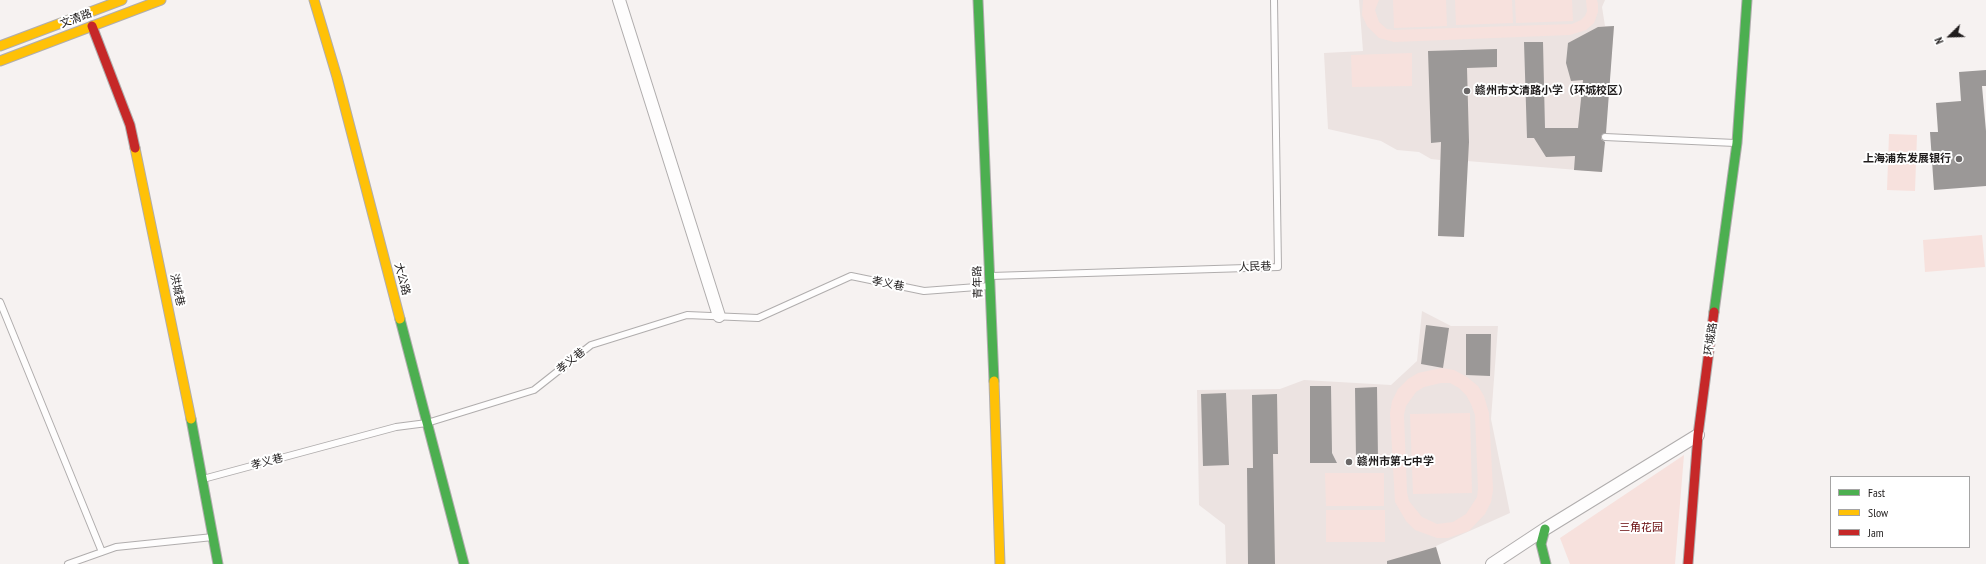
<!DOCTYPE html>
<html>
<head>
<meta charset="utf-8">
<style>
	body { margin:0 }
	#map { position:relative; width:1986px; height:564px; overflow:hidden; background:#f6f2f1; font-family:"PT Sans Narrow",sans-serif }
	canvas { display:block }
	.legend { position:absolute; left:1830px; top:476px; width:140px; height:72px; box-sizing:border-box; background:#fff; border:1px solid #a5a4a4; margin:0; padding:5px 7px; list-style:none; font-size:12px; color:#1f1c1c }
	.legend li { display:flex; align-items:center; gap:8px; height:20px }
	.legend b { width:20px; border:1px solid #a5a4a4 }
	.north { position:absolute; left:1930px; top:16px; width:40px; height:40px; -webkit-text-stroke:3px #fff; paint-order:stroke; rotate:247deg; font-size:11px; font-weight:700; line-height:16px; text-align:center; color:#1f1c1c }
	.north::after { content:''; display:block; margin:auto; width:14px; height:18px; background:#1f1c1c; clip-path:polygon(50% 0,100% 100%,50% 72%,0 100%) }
</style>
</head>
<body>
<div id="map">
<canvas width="1986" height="564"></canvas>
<ul class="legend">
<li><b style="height:5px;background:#4caf50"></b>Fast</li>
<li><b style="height:5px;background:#ffc107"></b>Slow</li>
<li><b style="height:5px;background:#c62828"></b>Jam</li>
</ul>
<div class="north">N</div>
</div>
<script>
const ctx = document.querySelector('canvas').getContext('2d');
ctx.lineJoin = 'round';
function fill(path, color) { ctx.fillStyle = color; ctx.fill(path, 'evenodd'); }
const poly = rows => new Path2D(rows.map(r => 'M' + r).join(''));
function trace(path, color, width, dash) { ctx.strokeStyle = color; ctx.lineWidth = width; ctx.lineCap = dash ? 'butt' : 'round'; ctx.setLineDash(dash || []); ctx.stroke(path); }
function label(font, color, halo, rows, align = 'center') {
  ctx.font = font + ' "PT Sans Narrow","Noto Sans SC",sans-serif'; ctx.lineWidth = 4; ctx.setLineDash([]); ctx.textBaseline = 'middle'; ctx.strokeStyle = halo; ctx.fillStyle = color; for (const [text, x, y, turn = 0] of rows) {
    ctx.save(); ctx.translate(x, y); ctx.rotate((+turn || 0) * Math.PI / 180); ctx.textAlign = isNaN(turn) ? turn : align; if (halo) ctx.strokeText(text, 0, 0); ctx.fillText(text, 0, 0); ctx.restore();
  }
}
const built = poly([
	[1359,0,1605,0,1602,7,1605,26,1614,26,1602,172,1467,161,1464,237,1438,236,1440,160,1431,159,1419,152,1397,150,1381,141,1328,129,1324,53,1363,51],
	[1422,311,1451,326,1498,326,1491,419,1510,513,1436,546,1441,564,1226,564,1225,525,1199,505,1197,390,1280,389,1304,380,1391,385,1417,361]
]);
const green = poly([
	[1363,0,1379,0,1375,10,1379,22,1387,29,1394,30,1572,24,1581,20,1585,16,1587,11,1586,0,1597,0,1598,4,1598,12,1594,23,1586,30,1570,35,1394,42,1379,38,1367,26,1362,15],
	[1393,0,1446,0,1447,26,1394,28],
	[1455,0,1512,0,1513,23,1456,25],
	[1515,0,1572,0,1573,21,1516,23],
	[1412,53,1412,86,1352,87,1351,55],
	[1889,134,1917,135,1915,191,1887,190],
	[1982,235,1985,267,1925,272,1923,240],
	[1441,368,1454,370,1467,377,1478,386,1484,396,1489,413,1493,490,1491,502,1485,514,1469,531,1448,538,1437,538,1415,530,1406,521,1395,502,1390,413,1392,401,1398,389,1408,379,1418,373],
	[1441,383,1450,383,1459,388,1466,395,1471,404,1475,415,1478,489,1477,497,1466,514,1453,522,1437,524,1422,517,1409,501,1407,492,1404,415,1406,406,1416,392,1424,387],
	[1470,413,1472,493,1413,494,1410,414],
	[1684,455,1675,564,1570,564,1560,538],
	[1325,473,1384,473,1384,506,1326,506],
	[1326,510,1385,510,1385,542,1326,542]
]);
const building = poly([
	[1614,26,1606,133,1601,136,1601,139,1605,142,1602,172,1574,170,1575,156,1546,157,1534,138,1527,138,1524,42,1543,42,1545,128,1578,128,1583,80,1571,81,1566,63,1568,43,1598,27],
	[1497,49,1497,67,1467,68,1469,142,1464,237,1438,236,1441,142,1431,143,1428,51],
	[1986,70,1986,86,1982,86,1986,131,1986,186,1934,190,1930,132,1938,132,1936,103,1961,101,1959,72],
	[1426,325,1449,328,1443,368,1421,364],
	[1466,334,1491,334,1490,376,1466,375],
	[1310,386,1331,386,1332,453,1337,463,1310,463],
	[1377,387,1378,459,1356,459,1355,388],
	[1226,393,1229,465,1203,466,1201,394],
	[1277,394,1278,454,1273,454,1275,564,1248,564,1247,468,1253,468,1252,395],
	[1436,547,1441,564,1387,564,1387,561]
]);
const lane = poly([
	[1605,137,1735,143],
	[991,276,1278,267,1274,0],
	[0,302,102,552],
	[203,479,396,427,427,423,534,390,591,345,687,315,758,318,851,276,924,291,990,286],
	[68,564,116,547,213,537]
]);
const street = poly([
	[619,0,719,316],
	[1492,564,1545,529,1698,435]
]);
const fast = poly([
	[978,0,994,381],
	[1714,312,1737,143,1747,0],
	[400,319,464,564],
	[191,419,218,564],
	[1545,529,1541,544,1546,564]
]);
const slow = poly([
	[314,0,337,77,400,319],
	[0,46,122,0],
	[0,61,161,0],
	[135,148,191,419],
	[994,381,1000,564]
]);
const jam = poly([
	[92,26,130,125,135,148],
	[1688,564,1698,435,1714,312]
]);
const markers = [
	[1467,91,4,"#6a6767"],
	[1959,159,4,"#6a6767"],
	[1349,462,4,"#6a6767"]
];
const streetNames = [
	["文清路",76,19,-21],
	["人民巷",1255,267,-2],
	["大公路",402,279,75],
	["青年路",978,282,-92],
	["孝义巷",888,284,11],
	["洪城巷",177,290,78],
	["环城路",1711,339,-82],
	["孝义巷",571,361,-38],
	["孝义巷",267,462,-15]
];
const poiNames = [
	["赣州市文清路小学（环城校区）",1475,91],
	["上海浦东发展银行",1951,159,"right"],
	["赣州市第七中学",1357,462]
];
const parkNames = [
	["三角花园",1641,528]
];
fill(built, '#ece3e1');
fill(green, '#f7e1dd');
fill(building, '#9b9897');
trace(lane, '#b0adad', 8);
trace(street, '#b0adad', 14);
trace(fast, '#b0adad', 11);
trace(slow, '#b0adad', 11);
trace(jam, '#b0adad', 11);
trace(lane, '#fefdfd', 6);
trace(street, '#fefdfd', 12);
trace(fast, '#4caf50', 9);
trace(slow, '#ffc107', 9);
trace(jam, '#c62828', 9);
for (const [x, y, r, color] of markers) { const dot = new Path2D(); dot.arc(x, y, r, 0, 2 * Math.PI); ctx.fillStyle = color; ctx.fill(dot); trace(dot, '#fff', 1.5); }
label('11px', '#1f1c1c', '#fff', streetNames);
label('bold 11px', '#1f1c1c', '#fff', poiNames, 'left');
label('11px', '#640204', '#fff', parkNames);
</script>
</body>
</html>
